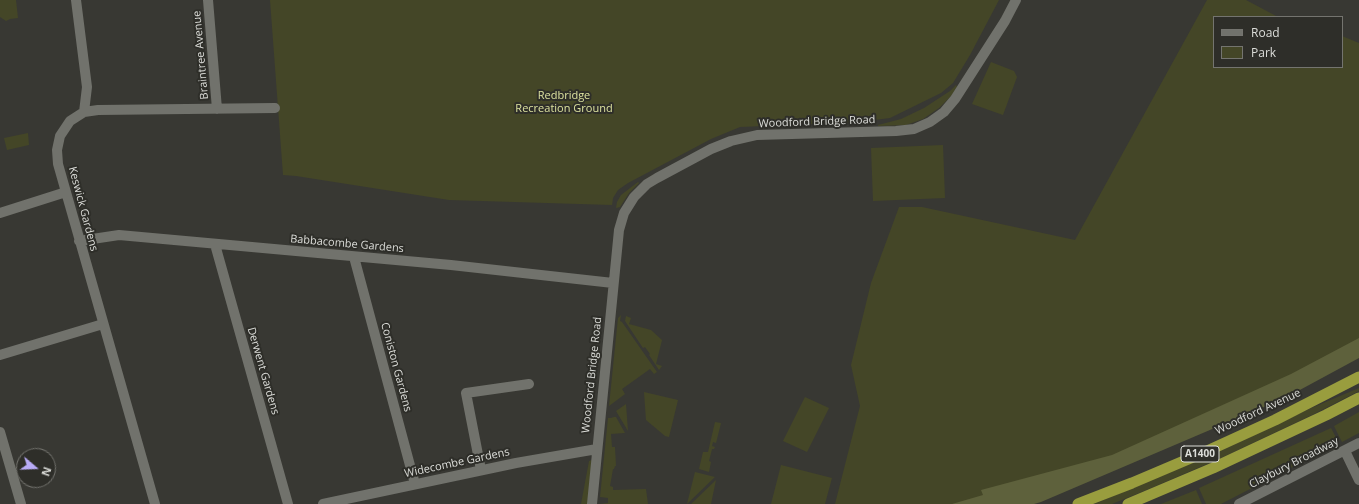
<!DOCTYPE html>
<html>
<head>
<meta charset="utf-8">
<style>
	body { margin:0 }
	#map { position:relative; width:1359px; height:504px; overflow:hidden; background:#383833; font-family:"Open Sans",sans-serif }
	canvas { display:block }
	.legend { position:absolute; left:1213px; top:16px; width:130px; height:52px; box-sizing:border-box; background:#2e2e29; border:1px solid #74746f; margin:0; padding:5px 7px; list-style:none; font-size:12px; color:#dcddd9 }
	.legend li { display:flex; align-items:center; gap:8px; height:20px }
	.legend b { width:20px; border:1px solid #74746f }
	.north { position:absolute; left:16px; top:448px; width:40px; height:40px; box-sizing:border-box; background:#2e2e29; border:1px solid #74746f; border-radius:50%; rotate:109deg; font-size:11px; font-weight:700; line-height:16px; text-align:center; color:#dcddd9 }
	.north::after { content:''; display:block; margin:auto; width:14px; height:18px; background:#b8abf7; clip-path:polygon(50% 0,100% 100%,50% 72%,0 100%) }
</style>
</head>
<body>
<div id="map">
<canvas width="1359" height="504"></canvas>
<ul class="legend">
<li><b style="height:5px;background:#71726c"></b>Road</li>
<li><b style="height:11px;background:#444627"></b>Park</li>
</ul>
<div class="north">N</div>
</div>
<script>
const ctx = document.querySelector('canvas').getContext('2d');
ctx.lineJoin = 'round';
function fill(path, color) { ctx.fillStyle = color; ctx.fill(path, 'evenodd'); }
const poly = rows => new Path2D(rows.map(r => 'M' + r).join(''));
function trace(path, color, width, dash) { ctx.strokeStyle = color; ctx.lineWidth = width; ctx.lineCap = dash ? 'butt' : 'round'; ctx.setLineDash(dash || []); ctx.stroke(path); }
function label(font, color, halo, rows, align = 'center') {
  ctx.font = font + ' "Open Sans",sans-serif'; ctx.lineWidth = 4; ctx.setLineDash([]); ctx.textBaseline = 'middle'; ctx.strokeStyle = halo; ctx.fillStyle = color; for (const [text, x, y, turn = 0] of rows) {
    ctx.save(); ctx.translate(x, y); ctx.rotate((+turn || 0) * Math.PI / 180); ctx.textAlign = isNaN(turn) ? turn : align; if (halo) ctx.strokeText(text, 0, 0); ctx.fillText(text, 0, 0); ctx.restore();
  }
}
const green = poly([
	[0,0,16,0,18,18,10,19,6,21,0,17],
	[270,0,999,0,970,55,953,83,941,93,890,118,859,122,740,127,711,139,628,183,618,190,613,198,612,205,449,200,296,176,283,175],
	[1207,0,1246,0,1278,17,1214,17,1214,67,1342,67,1342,36,1359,43,1359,350,1103,463,975,504,835,504,860,406,851,365,871,283,899,207,922,207,1075,240],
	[991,62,1014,71,1017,77,1003,115,972,104],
	[956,85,957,87,952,95,939,108,923,119,906,125,878,126,878,125,901,119,924,108,950,91],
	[28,133,29,145,7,150,4,138],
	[943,145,945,198,873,201,871,148],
	[638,182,639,183,629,193,620,207,616,208,617,202,621,195],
	[621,315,620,321,622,322,657,372,654,374,650,369,622,389,625,394,609,406,618,318],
	[626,316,631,318,629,324,651,330,662,340,656,364,662,366,659,370,649,355,650,354,645,347,643,348,625,321],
	[1359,388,1359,391,1312,415,1221,458,1149,489,1112,504,1094,504,1216,453,1309,409],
	[644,392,678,400,669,437,665,436,646,420],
	[805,397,829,408,807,452,783,441],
	[626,404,628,431,616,411],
	[1359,412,1359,433,1342,442,1334,426],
	[614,417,616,417,625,433,611,434,612,447,615,447,616,466,615,466,614,469,613,469,610,486,613,487,613,490,646,489,648,504,600,504,608,503,608,498,600,497,608,418,611,418],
	[715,422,721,423,716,443,713,442,712,446,715,447,714,449,712,449,709,461,711,462,709,472,699,469,703,452,708,452],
	[1331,428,1339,443,1221,504,1206,504,1199,488],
	[592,460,588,504,581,504,589,461],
	[781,465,832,478,825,504,771,504],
	[695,472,715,477,687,504],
	[716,480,711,504,691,504],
	[1196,490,1202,504,1161,504]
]);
const forest = poly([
	[1359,338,1359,358,1285,398,1041,502,1034,504,952,504,983,495,981,490,1112,455,1291,374]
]);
const minor = poly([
	[76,0,87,87,84,112],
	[208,0,217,109],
	[0,213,66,192],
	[79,241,119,235,451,265,613,283],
	[217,244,216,248,288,504],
	[354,257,415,484],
	[0,355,103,324],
	[0,432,21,504],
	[1345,451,1359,480],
	[481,470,466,393,529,384],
	[155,504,58,164,57,150,60,136,70,121,84,112,98,110,275,108],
	[323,504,516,463,597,449],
	[592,504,619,230,624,213,634,197,647,184,657,178,711,149,731,141,757,135,896,131,914,129,930,122,944,112,955,99,1005,21,1016,0],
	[1239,504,1359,443]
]);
const trunk = poly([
	[1078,504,1132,483,1205,452,1275,420,1359,377],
	[1128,504,1213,468,1326,415,1359,398]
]);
const shields = [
	[1200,454,38]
];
const shieldNames = [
	["A1400",1200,454]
];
const streetNames = [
	["Braintree Avenue",201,55,-95],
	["Woodford Bridge Road",817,122,-2],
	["Keswick Gardens",83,209,75],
	["Babbacombe Gardens",347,244,5],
	["Coniston Gardens",396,367,75],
	["Derwent Gardens",263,371,74],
	["Woodford Bridge Road",592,375,-84],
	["Woodford Avenue",1258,412,-25],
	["Widecombe Gardens",457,463,-12],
	["Claybury Broadway",1294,463,-27]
];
const parkNames = [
	["Redbridge",564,96],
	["Recreation Ground",564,109]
];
fill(green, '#444627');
fill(forest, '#5e613c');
trace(minor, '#71726c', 10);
trace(trunk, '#999d3e', 11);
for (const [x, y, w] of shields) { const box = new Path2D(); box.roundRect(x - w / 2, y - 8, w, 16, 3); ctx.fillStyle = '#2e2e29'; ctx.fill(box); trace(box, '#dcddd9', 1); }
label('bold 10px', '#dcddd9', null, shieldNames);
label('11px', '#dcddd9', '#2e2e29', streetNames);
label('11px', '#dbe09e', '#2e2e29', parkNames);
</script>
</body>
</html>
